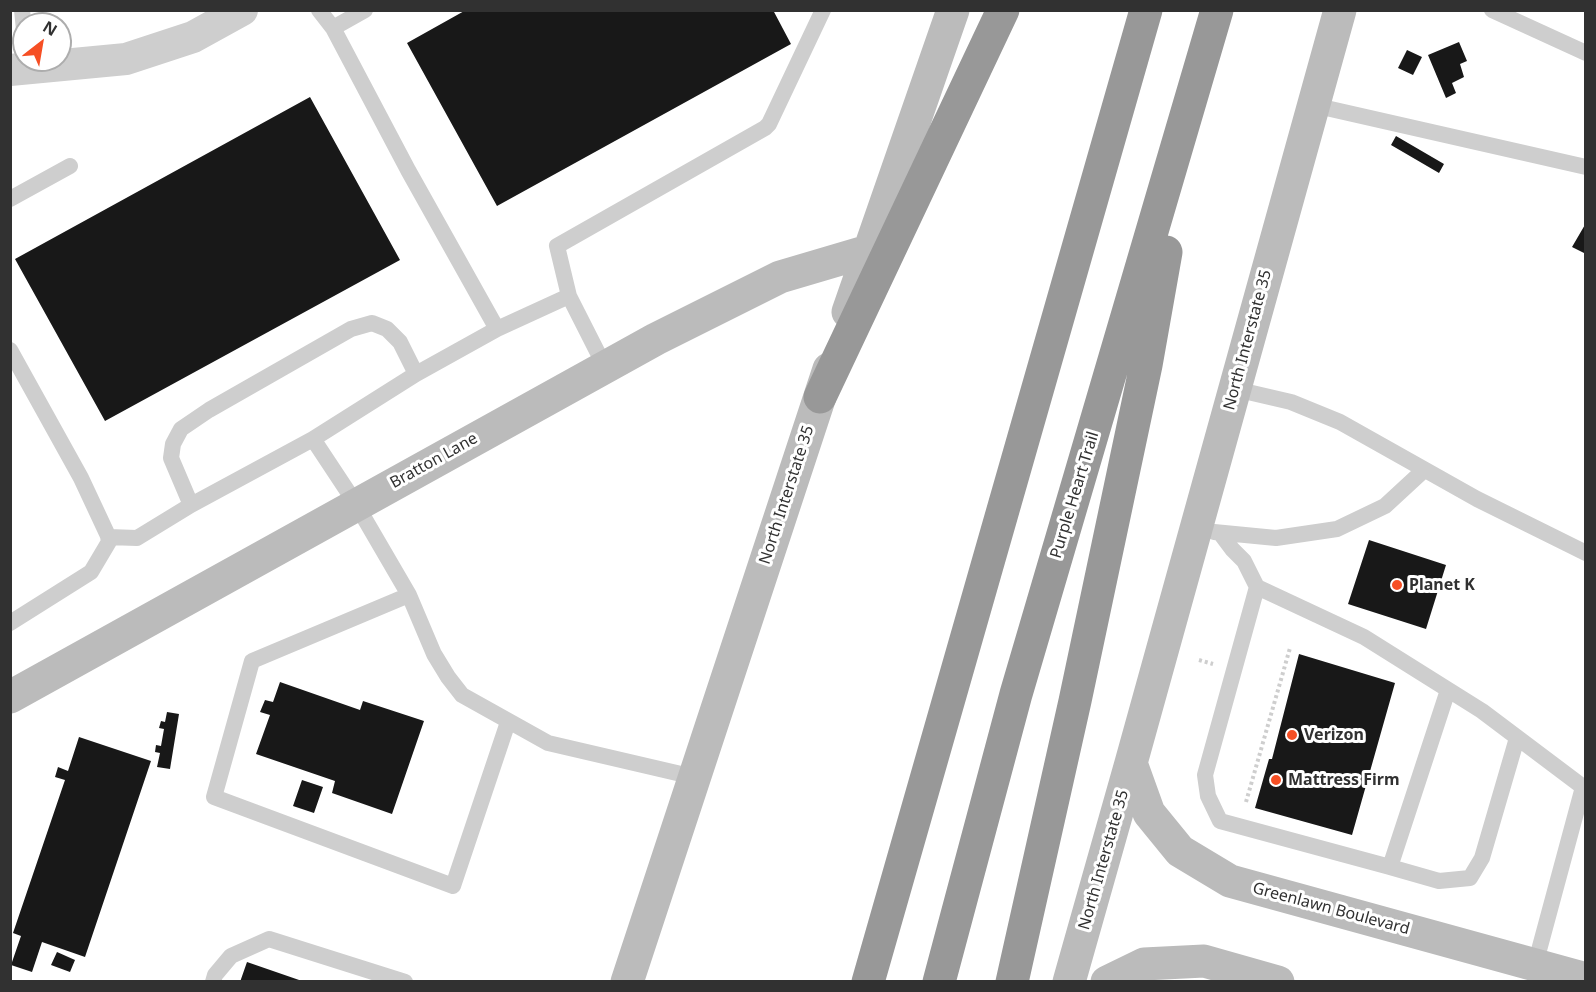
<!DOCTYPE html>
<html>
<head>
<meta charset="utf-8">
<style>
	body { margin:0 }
	#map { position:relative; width:1596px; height:992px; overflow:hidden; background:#fff; font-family:"Noto Sans",sans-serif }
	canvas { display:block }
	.frame { position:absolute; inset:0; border:12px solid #313131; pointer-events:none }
	.north { position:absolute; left:12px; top:12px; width:60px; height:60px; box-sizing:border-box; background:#fff; border:2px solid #adadad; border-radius:50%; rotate:31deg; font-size:16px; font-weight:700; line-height:24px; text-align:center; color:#313131 }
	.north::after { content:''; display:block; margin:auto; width:21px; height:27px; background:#f64f24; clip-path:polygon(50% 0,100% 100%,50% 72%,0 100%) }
</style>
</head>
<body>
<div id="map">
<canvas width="1596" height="992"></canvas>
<div class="frame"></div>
<div class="north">N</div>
</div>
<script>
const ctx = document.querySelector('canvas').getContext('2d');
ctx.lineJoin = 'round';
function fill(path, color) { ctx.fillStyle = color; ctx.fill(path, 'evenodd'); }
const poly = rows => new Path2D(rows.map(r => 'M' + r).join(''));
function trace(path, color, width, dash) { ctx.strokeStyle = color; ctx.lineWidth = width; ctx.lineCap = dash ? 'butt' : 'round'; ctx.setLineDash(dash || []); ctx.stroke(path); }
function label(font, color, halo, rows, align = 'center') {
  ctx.font = font + ' "Noto Sans",sans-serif'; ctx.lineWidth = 6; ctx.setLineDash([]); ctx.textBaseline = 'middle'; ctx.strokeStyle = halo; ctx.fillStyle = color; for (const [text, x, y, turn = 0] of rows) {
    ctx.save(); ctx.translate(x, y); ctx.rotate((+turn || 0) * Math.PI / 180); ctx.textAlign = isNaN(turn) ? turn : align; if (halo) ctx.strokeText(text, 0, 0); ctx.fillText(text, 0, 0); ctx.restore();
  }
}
const building = poly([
	[466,10,773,10,791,44,497,206,407,43],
	[1459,42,1467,61,1460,64,1464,77,1452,83,1456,93,1446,98,1428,55],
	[1407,50,1422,57,1413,75,1398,68],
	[310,97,400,260,105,421,15,259],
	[1396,136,1444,164,1439,173,1391,145],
	[1586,223,1586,254,1572,247],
	[1369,540,1446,565,1426,629,1348,604],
	[1299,654,1395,683,1352,835,1255,808,1269,759,1272,759],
	[280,682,360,710,363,701,424,721,392,814,332,793,335,781,256,754,270,715,260,712,265,700,273,702],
	[167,712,179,714,170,769,157,767,160,753,155,752,156,745,161,746,164,729,159,728,161,721,165,722],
	[79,737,151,761,85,957,42,942,32,972,11,965,21,936,13,933,65,780,55,777,58,767,68,771],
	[302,780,323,787,314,813,293,806],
	[57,952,75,960,70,972,51,965],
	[247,962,302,981,302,982,240,982]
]);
const path = poly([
	[1199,660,1213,664],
	[1246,802,1290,648]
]);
const lane = poly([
	[22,10,24,30],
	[319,10,333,28,408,170,497,329,569,296],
	[1492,10,1586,53],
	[333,28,365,10],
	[1313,105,1586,167],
	[10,199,70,166],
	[10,350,81,478,110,540,91,572,10,623],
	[605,367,569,296,557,246,765,128,769,124,823,10],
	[1235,389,1291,402,1340,422,1477,499,1586,553],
	[313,439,416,374,497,329],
	[191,505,171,458,173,444,181,429,209,410,351,329,372,323,387,329,400,342,416,374],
	[1214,532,1276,538,1337,529,1385,506,1424,470],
	[1220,533,1232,549,1244,561,1257,587,1364,637,1482,711,1583,787,1535,965],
	[108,537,137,538,191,505,313,439,356,504,409,595,434,654,448,677,462,695,548,743,694,777],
	[1257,587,1205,775,1208,796,1220,821,1390,867,1448,690],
	[409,595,252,661,214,797,453,886,508,722],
	[1390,867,1439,881,1470,878,1482,858,1517,738],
	[213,982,215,975,231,956,269,939,405,982]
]);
const street = poly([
	[10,70,126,59,193,37,242,10]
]);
const secondary = poly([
	[848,312,953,10],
	[10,697,656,339,780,277,868,251],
	[1131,763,1149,813,1180,851,1230,881,1586,979],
	[627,982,829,369],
	[1069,982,1131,763,1340,10],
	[1107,982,1144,964,1204,961,1278,982]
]);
const highway = poly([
	[820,397,1003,10],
	[868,982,1146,10],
	[939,982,1016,694,1217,10],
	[1012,982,1075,701,1146,365,1166,252]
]);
const markers = [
	[1397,585,6,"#f64f24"],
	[1292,735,6,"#f64f24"],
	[1276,780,6,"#f64f24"]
];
const streetNames = [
	["North Interstate 35",1248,340,-75],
	["Bratton Lane",434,461,-29],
	["North Interstate 35",787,495,-72],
	["Purple Heart Trail",1075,495,-73],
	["North Interstate 35",1104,860,-74],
	["Greenlawn Boulevard",1331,909,15]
];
const poiNames = [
	["Planet K",1409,585],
	["Verizon",1304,735],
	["Mattress Firm",1288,780]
];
fill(building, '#181818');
trace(path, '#cecece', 4, [3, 3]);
trace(lane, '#cecece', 16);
trace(street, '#cecece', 32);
trace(secondary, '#bbb', 33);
trace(highway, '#989898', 33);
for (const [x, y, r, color] of markers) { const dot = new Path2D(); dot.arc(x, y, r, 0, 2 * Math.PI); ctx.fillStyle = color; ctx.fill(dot); trace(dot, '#fff', 2); }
label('16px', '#313131', '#fff', streetNames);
label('bold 16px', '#313131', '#fff', poiNames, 'left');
</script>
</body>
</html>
